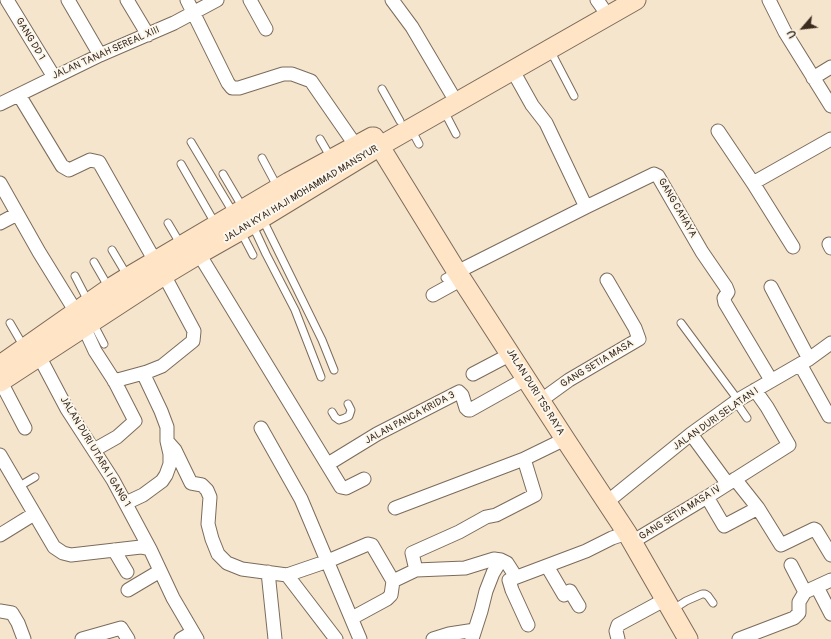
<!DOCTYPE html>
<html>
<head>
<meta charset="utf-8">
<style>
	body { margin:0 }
	#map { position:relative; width:831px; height:639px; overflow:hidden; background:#f5e5cc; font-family:Pangolin,sans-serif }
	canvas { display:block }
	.north { position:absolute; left:783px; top:8px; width:40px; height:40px; -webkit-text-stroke:3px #fbf7ec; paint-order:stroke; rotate:242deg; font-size:11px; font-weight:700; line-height:16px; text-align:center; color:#3b2a1e }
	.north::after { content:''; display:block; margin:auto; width:14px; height:18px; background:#3b2a1e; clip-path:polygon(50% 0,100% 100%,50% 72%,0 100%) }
</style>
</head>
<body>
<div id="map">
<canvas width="831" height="639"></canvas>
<div class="north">U</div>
</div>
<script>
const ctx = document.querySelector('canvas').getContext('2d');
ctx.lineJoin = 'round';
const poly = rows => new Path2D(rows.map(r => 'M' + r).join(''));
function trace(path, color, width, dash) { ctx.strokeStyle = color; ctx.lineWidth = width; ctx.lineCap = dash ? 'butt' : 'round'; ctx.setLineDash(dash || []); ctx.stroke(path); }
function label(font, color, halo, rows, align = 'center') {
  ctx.font = font + ' Pangolin,sans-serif'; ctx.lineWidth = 4; ctx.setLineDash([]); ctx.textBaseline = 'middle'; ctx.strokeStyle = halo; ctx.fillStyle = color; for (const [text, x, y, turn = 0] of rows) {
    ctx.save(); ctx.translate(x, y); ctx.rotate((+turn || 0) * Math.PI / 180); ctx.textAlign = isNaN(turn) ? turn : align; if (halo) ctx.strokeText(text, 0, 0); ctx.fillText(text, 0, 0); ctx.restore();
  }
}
const lane = poly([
	[550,50,574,96],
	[382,89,400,121],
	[444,111,456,134],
	[411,129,419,144],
	[320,139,331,158],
	[191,142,234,214],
	[262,158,278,188],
	[181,164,216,225],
	[223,174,243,208],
	[262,218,322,340,334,370],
	[168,223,181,245],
	[252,224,266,254,295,310,321,377],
	[241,232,253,255],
	[112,250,128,277],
	[94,262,109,288],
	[75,276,89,303],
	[445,278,457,272],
	[10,323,24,347],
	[93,323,104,344],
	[681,323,738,400],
	[736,402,747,418],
	[332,412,335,417,339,420,345,418,349,416,351,410,348,404],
	[18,487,35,477],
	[672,610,686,601,702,594,705,594,708,596,713,603]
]);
const street = poly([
	[7,0,54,77],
	[68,0,100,55],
	[127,0,148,35],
	[187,0,228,83,232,88,239,88,283,74,292,74,311,81,356,146],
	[250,0,266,29],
	[392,0,412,27,451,93],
	[597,0,602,7],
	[769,0,785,32,831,106],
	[513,71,532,105,546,123,586,207,654,174,658,176,702,252,726,287,728,292,724,298,725,303,771,380],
	[813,78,831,67],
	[19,95,62,166,69,170,90,160,99,162,155,261],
	[0,104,100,55,174,23,217,0],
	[718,131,753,183,831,139],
	[0,183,39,252,76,312],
	[753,183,793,247],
	[0,223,17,214],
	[829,244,831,248],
	[199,254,341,487,346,488,364,479],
	[457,272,586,207],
	[771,287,809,359],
	[433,295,462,279],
	[84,327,95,351,115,382,135,421,117,437,94,450],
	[39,356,67,409,113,480,150,549],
	[800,364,829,416],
	[473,374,511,354],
	[114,381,147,372,162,366,193,341,194,331,164,275],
	[1,382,25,428],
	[540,401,569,380,639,339,635,328,607,280],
	[261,428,301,499,360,639],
	[691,434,727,483],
	[167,441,175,450,191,483,202,485,207,490,210,497,208,524,212,539,218,554,227,563,242,569,287,575,336,639],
	[0,455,54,547,63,553,71,555,141,547,150,549,173,598,197,639],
	[328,464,377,434,457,393,459,392,462,395,466,408,468,410,470,410,527,378],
	[735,479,758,508],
	[707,497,724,526,758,508,781,545,814,529,816,530,831,555],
	[607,502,691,434,738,400,809,359,831,343],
	[126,503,143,495,162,481,166,475,170,464,170,454,167,441,167,427,161,411,143,373],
	[395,508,524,459,565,439],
	[0,535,34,514],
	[632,542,707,497,789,445,767,407,755,390],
	[114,550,127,572],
	[791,565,805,592,831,580],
	[547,566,564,595,570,591,579,606],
	[416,570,465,568,494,559,501,560,507,563,516,577],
	[268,572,275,639],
	[287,575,328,561,368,544,372,545,393,581,391,595,387,599,352,618],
	[393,581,416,570,412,553,459,532,486,517,496,515,535,495,524,459],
	[817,587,831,614],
	[128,590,160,571],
	[0,611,12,613,18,623,24,639],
	[528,625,512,590,509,580,586,551,612,538,627,533],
	[82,639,121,628,128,639],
	[181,639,193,632],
	[433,639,449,634,475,630],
	[472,639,481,611,486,591,493,573,501,560],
	[618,639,616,631,618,625,666,599],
	[739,639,794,618,799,613,799,602,805,592]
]);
const secondary = poly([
	[374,137,457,272,565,439,627,533,688,639],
	[0,365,107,290,128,277,289,182,372,137],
	[0,382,164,275,199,254,252,224,380,146,636,0]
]);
const streetNames = [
	["GANG DD 1",30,39,59],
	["JALAN TANAH SEREAL XIII",106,53,-24],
	["JALAN KYAI HAJI MOHAMMAD MANSYUR",301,194,-31],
	["GANG CAHAYA",677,208,60],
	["GANG SETIA MASA",597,364,-31],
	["JALAN DURI TSS RAYA",535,392,58],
	["JALAN PANCA KRIDA 3",410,418,-28],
	["JALAN DURI SELATAN I",716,419,-35],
	["JALAN DURI UTARA I GANG 1",95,452,59],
	["GANG SETIA MASA IV",680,513,-32]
];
trace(lane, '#7c6b5b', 9);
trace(street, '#7c6b5b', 15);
trace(secondary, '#7c6b5b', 21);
trace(lane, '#fff', 7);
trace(street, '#fff', 13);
trace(secondary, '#ffe4c6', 19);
label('10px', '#3b2a1e', '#fbf7ec', streetNames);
</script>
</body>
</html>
